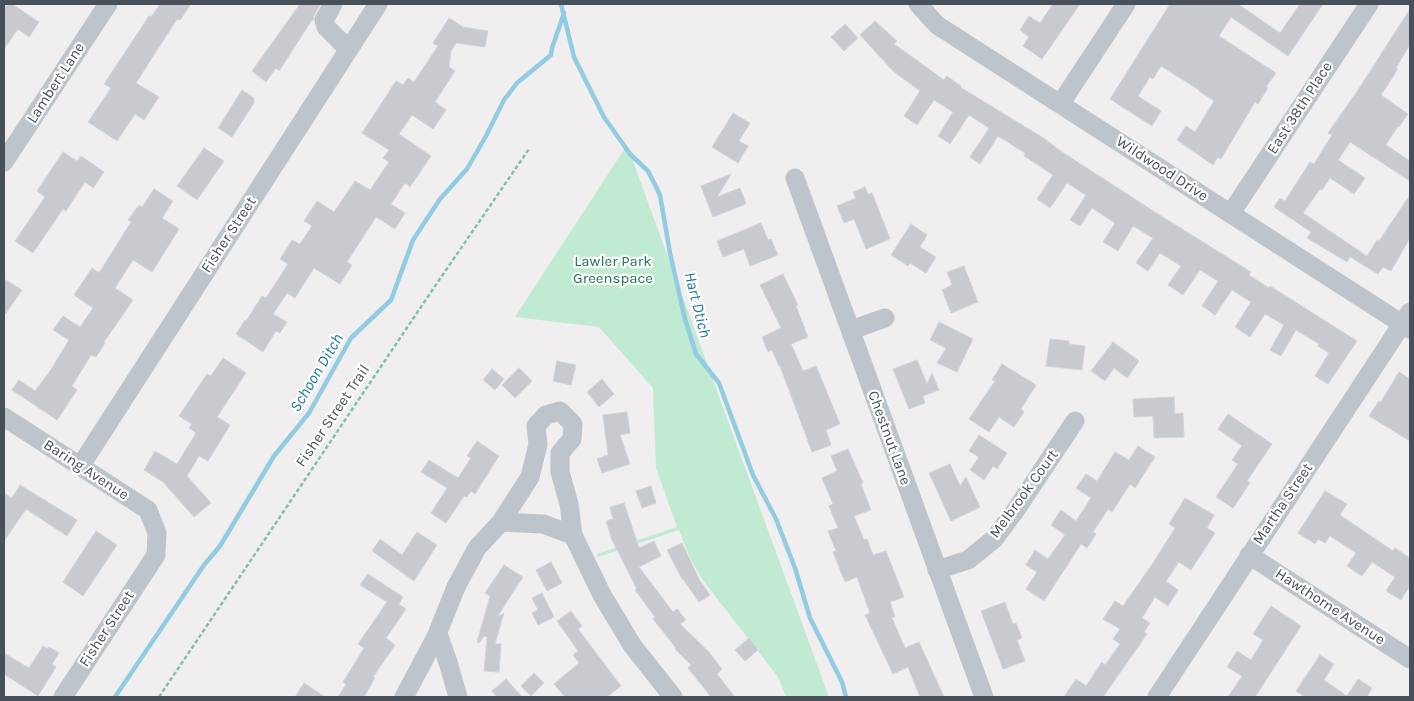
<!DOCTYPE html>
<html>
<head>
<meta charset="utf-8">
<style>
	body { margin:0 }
	#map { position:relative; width:1414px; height:701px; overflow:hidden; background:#f0eeee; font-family:Karla,sans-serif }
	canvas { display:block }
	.frame { position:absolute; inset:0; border:5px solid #485059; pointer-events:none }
</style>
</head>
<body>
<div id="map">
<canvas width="1414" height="701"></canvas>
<div class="frame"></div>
</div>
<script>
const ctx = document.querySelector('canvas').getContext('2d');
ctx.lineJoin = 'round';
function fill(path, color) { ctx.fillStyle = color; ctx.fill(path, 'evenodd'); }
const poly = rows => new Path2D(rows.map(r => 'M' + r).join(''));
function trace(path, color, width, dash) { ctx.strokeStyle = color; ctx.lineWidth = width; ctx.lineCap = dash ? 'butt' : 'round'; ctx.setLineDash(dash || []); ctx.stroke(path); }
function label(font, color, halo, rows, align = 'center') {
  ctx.font = font + ' Karla,sans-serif'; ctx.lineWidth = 4.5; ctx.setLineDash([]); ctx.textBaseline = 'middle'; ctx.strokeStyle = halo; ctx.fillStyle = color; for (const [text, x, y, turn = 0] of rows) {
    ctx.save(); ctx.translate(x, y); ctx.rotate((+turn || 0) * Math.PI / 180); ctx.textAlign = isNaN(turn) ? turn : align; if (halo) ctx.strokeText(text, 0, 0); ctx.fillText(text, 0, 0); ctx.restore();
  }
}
const green = poly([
	[627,145,829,697,786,697,778,677,702,579,690,558,679,530,598,557,597,554,677,527,656,468,653,388,599,327,515,317]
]);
const stream = poly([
	[561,4,574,57,604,117,630,154,648,171,660,195,670,253,685,319,696,354,719,383,753,475,776,519,795,568,810,618,842,682,846,697],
	[115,697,204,565,220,546,274,456,309,413,351,338,391,300,413,240,440,199,467,169,486,136,504,100,517,83,551,55,552,48,564,13]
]);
const building = poly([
	[7,4,12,4,39,22,29,37,18,29,4,49,4,9,7,4],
	[160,4,191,4,180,20,177,19,136,83,159,97,144,120,135,114,117,141,88,122,111,88,104,84,149,16,151,17,160,4],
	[300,4,320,5,314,15,313,21,312,20,279,71,276,68,266,82,252,71,300,4],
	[1053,4,1080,4,1042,59,1023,46,1029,37,1020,30,1029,16,1040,23,1053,4],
	[1170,4,1238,4,1280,33,1300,4,1323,4,1288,56,1231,17,1219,36,1276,73,1266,87,1268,88,1258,104,1255,102,1221,159,1218,157,1213,165,1177,140,1186,126,1195,132,1214,101,1199,91,1199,90,1161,66,1153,79,1150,77,1138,96,1161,111,1152,126,1110,99,1170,4],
	[1410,9,1410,44,1396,68,1398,69,1381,95,1408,114,1399,127,1398,126,1386,145,1410,161,1410,181,1350,142,1338,160,1365,178,1354,194,1330,178,1322,190,1320,189,1303,213,1367,256,1377,240,1379,241,1410,195,1410,238,1391,271,1383,267,1378,274,1350,257,1347,262,1307,238,1311,232,1274,207,1280,198,1285,201,1310,162,1314,164,1332,135,1328,133,1360,87,1410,9],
	[449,18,463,27,488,31,485,47,456,43,451,51,449,67,455,71,435,102,446,110,433,129,412,115,399,134,431,156,410,187,405,183,391,204,405,213,395,229,376,217,347,262,352,265,340,284,314,268,295,298,287,293,273,314,287,322,280,333,276,331,263,352,236,334,245,320,246,321,262,296,266,298,288,264,280,259,292,240,300,244,312,226,304,221,317,201,334,212,355,181,370,190,389,162,383,158,389,150,362,133,396,81,403,85,408,78,414,82,438,46,433,43,449,18],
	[875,21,897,41,894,44,933,72,944,80,947,76,961,86,960,87,1045,139,1062,152,1158,214,1251,272,1249,275,1269,288,1270,286,1357,341,1328,384,1315,376,1329,353,1318,346,1319,344,1296,330,1281,356,1270,350,1284,325,1265,314,1250,337,1235,327,1251,302,1232,290,1215,315,1202,306,1218,281,1200,270,1183,295,1168,285,1181,266,1160,253,1148,271,1136,263,1153,238,1133,226,1118,251,1103,242,1115,223,1092,208,1080,226,1070,220,1086,195,1067,183,1050,208,1037,199,1053,175,1024,156,1025,153,998,136,980,164,970,157,989,128,969,115,950,144,938,136,953,112,934,100,917,125,904,116,920,91,893,71,860,35,875,21],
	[845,24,858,38,844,51,831,37,845,24],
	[242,90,254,98,254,103,232,137,218,128,242,90],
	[733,113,750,123,739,141,748,146,738,163,712,147,733,113],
	[204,148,224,161,197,200,177,186,204,148],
	[63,152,77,161,81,156,104,172,93,188,85,182,66,211,63,209,33,253,15,241,45,197,37,191,63,152],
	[731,174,717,197,740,188,746,204,713,217,701,186,731,174],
	[865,187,868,194,872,193,890,239,866,249,854,219,844,223,837,206,856,198,853,192,865,187],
	[154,189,173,201,162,218,179,229,152,272,133,260,115,288,133,300,104,342,105,343,96,357,91,355,72,386,77,390,57,420,12,390,19,380,35,391,50,371,69,340,53,330,63,316,80,327,93,308,74,295,92,268,99,273,131,222,128,220,139,205,142,207,154,189],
	[761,223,768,240,771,239,778,255,750,266,744,249,723,257,717,241,761,223],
	[911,224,927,235,920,247,936,257,926,273,910,263,908,266,891,255,911,224],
	[964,266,978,302,951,313,942,290,952,285,947,272,964,266],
	[783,274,798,305,796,306,808,337,791,344,803,371,816,366,840,424,826,430,831,445,812,452,780,366,779,366,772,350,768,352,762,337,781,328,760,285,783,274],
	[4,279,22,290,4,316,4,279],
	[939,322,973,339,957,372,937,363,946,348,930,340,939,322],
	[1050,339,1069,341,1069,344,1085,346,1082,370,1046,366,1050,339],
	[1113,342,1139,361,1127,378,1114,368,1105,381,1091,371,1113,342],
	[223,358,246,373,217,417,230,425,208,461,199,456,187,476,211,503,194,517,163,482,144,470,155,451,177,464,196,433,189,428,192,424,179,416,207,374,211,376,223,358],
	[917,360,927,384,932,373,939,390,923,396,925,403,909,409,893,369,917,360],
	[557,361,576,365,571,385,553,381,557,361],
	[1002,364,1036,385,1021,409,1024,412,1014,427,999,417,989,432,969,419,995,381,992,380,1002,364],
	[519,368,532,381,515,398,502,385,519,368],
	[492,369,504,379,495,390,483,380,492,369],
	[1399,372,1410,379,1410,441,1369,416,1379,401,1381,402,1399,372],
	[602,379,614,394,599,407,587,392,602,379],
	[1174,397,1175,414,1183,413,1184,437,1154,438,1153,416,1134,417,1133,399,1174,397],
	[627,412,630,433,620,435,630,464,602,473,597,459,608,455,603,415,627,412],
	[1228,414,1272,444,1247,481,1250,483,1233,508,1216,497,1238,464,1232,460,1242,446,1218,429,1228,414],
	[979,435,1007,453,997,469,993,466,984,480,970,470,979,457,969,451,979,435],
	[477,441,499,456,475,494,471,491,467,497,464,496,446,523,431,513,447,488,421,472,429,460,458,478,471,458,467,456,477,441],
	[1138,446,1155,457,1135,488,1130,484,1112,512,1108,509,1093,532,1096,534,1087,548,1081,544,1044,601,1026,589,1037,572,1026,565,1035,550,1048,559,1065,535,1051,525,1061,510,1076,521,1091,498,1076,488,1086,474,1097,481,1115,452,1129,460,1138,446],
	[848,449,863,483,861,484,871,510,854,516,864,540,867,539,873,555,886,551,904,597,890,602,895,617,892,618,905,648,919,642,944,697,920,697,908,667,893,674,865,615,870,613,857,577,845,582,833,552,836,551,828,531,838,528,829,506,833,504,822,478,837,471,831,456,848,449],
	[950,464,960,486,966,477,980,507,951,521,929,473,950,464],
	[20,485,77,520,67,536,26,509,4,541,4,493,12,498,20,485],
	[651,486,656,503,642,508,636,491,651,486],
	[1325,491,1347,504,1340,515,1393,551,1395,548,1410,558,1410,586,1401,600,1386,591,1395,577,1372,562,1362,576,1347,566,1356,553,1330,536,1325,543,1318,539,1315,544,1298,533,1325,491],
	[1185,498,1214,515,1207,528,1215,533,1191,570,1179,562,1166,581,1178,590,1168,606,1155,597,1142,618,1150,623,1144,632,1147,634,1103,697,1064,697,1076,679,1086,686,1102,662,1105,665,1120,644,1113,639,1120,629,1103,619,1115,601,1123,606,1153,563,1175,528,1169,524,1185,498],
	[624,503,639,548,654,541,661,556,639,567,673,612,677,609,686,620,680,624,708,651,722,669,717,674,735,697,711,697,688,668,691,665,675,649,676,648,653,619,655,617,635,590,637,589,612,540,606,521,613,519,610,507,624,503],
	[96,531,117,545,83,596,63,582,96,531],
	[417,532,437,545,414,581,372,551,380,539,402,555,417,532],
	[682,543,699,579,710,595,699,602,683,579,682,579,667,550,682,543],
	[551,562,562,583,547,591,536,570,551,562],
	[504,565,523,577,497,617,504,613,495,644,501,644,499,672,484,671,487,637,484,636,479,643,477,642,490,596,485,593,504,565],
	[368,574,403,597,399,604,406,609,386,638,395,645,373,677,375,678,364,697,338,697,346,684,343,682,364,648,358,644,387,602,360,585,368,574],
	[542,593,554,617,538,625,532,613,538,610,532,598,542,593],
	[1005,602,1013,624,1016,623,1022,638,1017,640,1025,661,1003,669,981,611,1005,602],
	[1271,606,1301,626,1255,697,1228,697,1242,676,1227,667,1237,651,1251,660,1263,640,1253,634,1271,606],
	[571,611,582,626,578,629,621,686,607,697,565,697,554,684,579,663,573,655,578,651,557,621,571,611],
	[749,638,758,650,745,661,735,650,749,638],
	[43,646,48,649,49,647,59,653,52,664,56,667,38,696,4,674,4,653,29,668,43,646],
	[1320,655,1334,664,1324,680,1347,696,1358,679,1372,688,1367,697,1305,697,1296,691,1320,655],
	[534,673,544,683,531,696,521,686,534,673],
	[506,679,522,697,497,697,492,691,506,679],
	[304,683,325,697,295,697,304,683]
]);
const path = poly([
	[159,697,433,289,529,149]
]);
const minor = poly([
	[333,4,324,20,326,27,348,49],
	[918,4,937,25,1410,329],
	[1061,103,1126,4],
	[4,162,108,4],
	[795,178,984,697],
	[1231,213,1369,4],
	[851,330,885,318],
	[4,417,148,510,157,533,156,555,63,697],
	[81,465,378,4],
	[501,522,543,524,573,535],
	[1249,555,1410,659],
	[937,570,968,560,994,539,1015,511,1075,421],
	[438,634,448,662,458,697],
	[404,697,436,637,456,587,477,548,501,522,530,477,538,444,536,426,546,415,560,411,573,424,572,439,560,453,560,472,569,504,573,535,602,595,632,645,673,697],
	[1157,697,1410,312]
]);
const streetNames = [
	["Lambert Lane",56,83,-57],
	["East 38th Place",1300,108,-57],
	["Wildwood Drive",1162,169,33],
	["Fisher Street",229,235,-57],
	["Fisher Street Trail",333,416,-56],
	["Chestnut Lane",889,438,70],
	["Baring Avenue",86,470,33],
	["Melbrook Court",1024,494,-54],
	["Martha Street",1283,504,-56],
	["Hawthorne Avenue",1330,607,33],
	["Fisher Street",107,629,-57]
];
const parkNames = [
	["Lawler Park",613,262],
	["Greenspace",613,279]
];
const waterNames = [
	["Hart Dtich",697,305,76],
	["Schoon Ditch",317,373,-59]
];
fill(green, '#c1ead3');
trace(stream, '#92cce2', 4.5);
fill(building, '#c9cad0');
trace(building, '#d2d4d9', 1);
trace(path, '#7cc4a5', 2.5, [4, 2.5]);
trace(minor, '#bec4cb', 19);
label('15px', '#485059', '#fff', streetNames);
label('15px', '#21734f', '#fff', parkNames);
label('italic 16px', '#1b7799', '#fff', waterNames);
</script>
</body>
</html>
